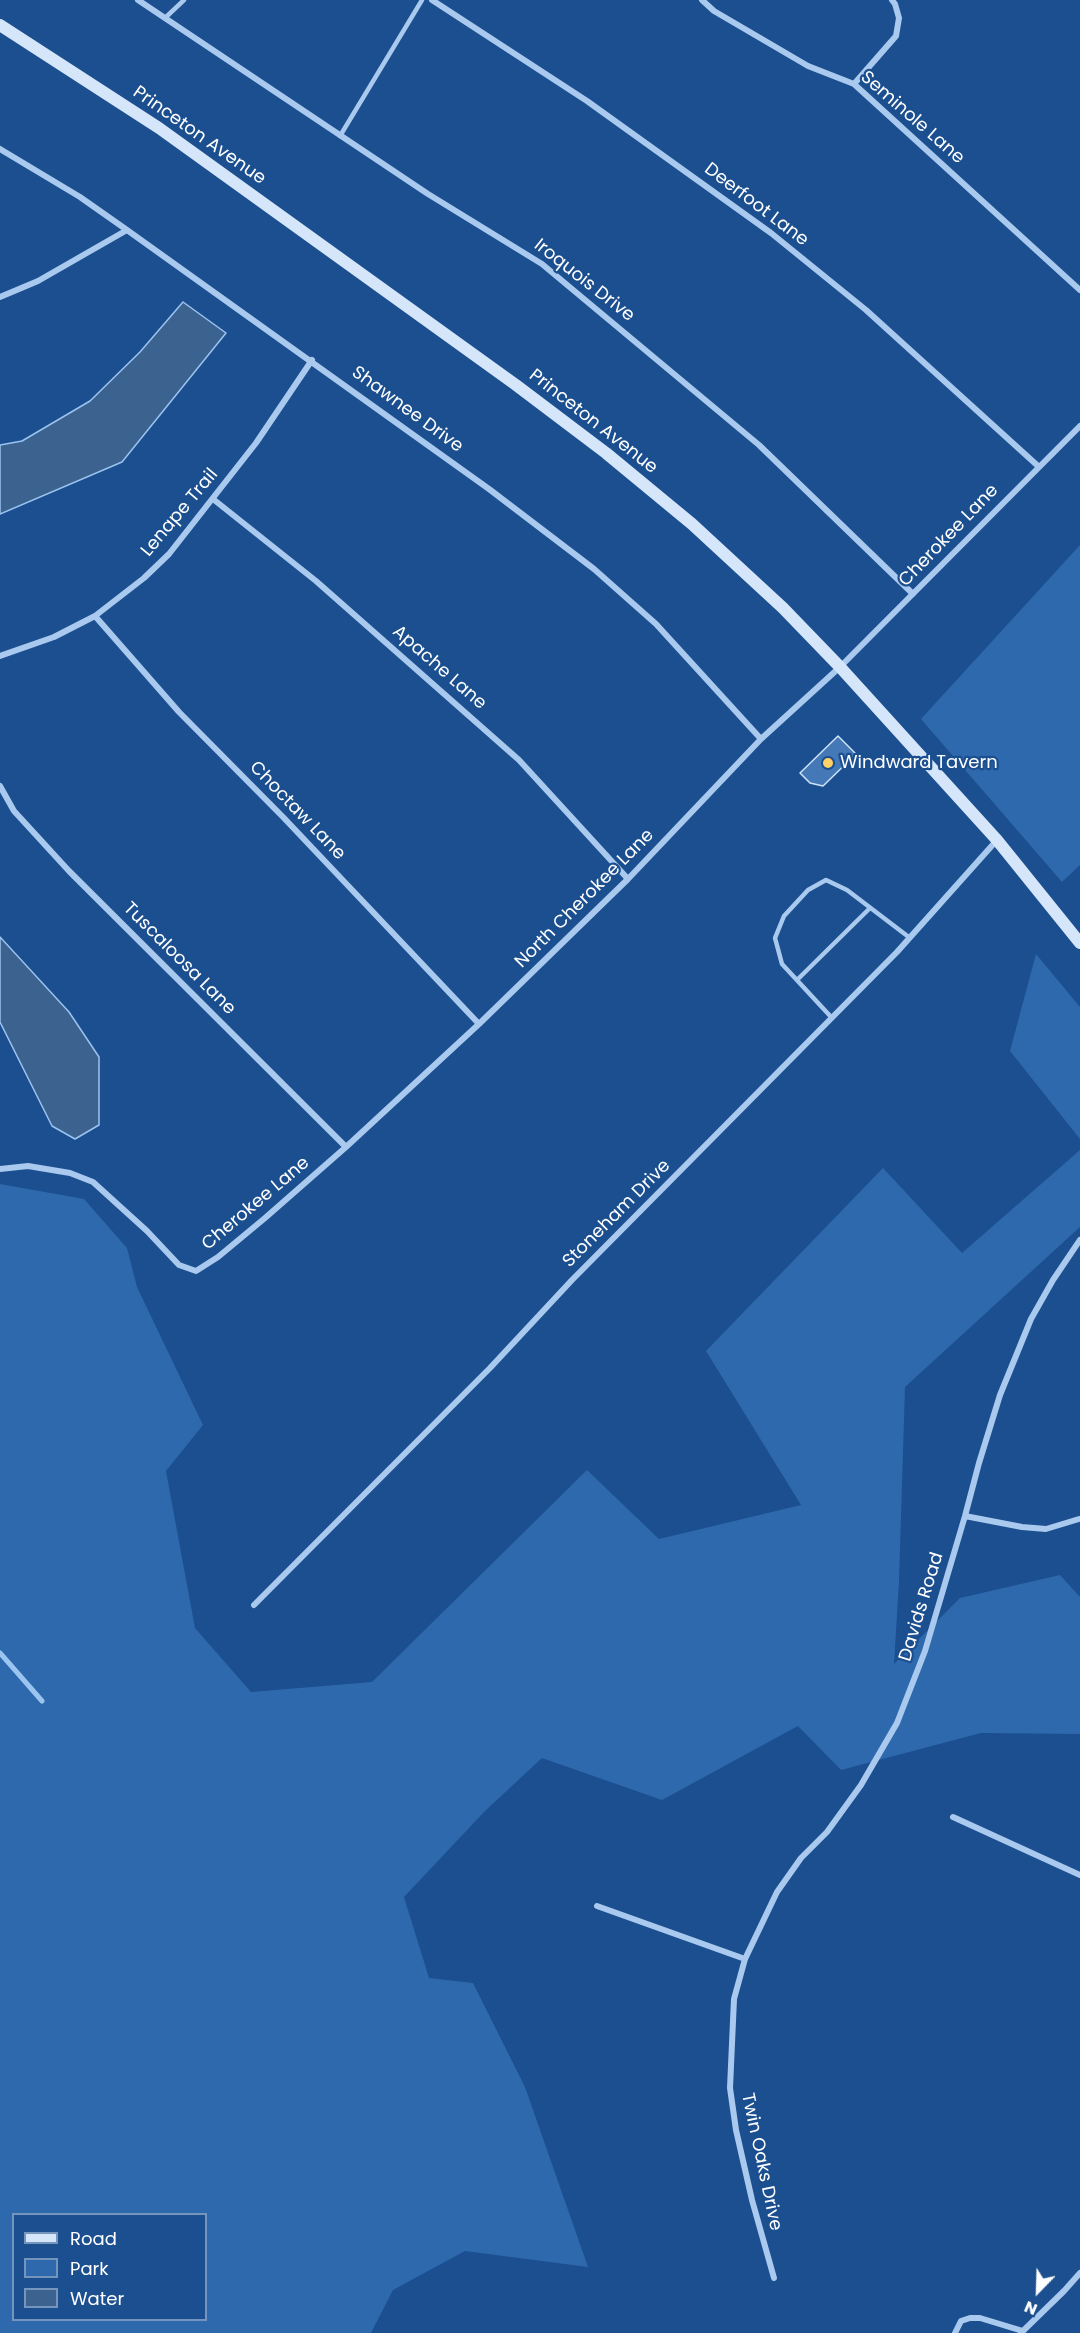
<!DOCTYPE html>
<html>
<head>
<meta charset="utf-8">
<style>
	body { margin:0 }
	#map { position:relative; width:1080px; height:2333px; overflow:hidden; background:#1b4f8f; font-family:Poppins,sans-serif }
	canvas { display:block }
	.legend { position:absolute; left:12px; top:2213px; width:195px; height:108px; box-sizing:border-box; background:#1b4f8f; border:2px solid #7695bc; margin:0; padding:8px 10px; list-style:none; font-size:18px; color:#fff }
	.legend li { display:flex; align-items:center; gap:12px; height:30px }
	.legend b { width:30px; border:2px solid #7695bc }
	.north { position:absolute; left:1008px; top:2261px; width:60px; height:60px; -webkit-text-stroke:4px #1b4f8f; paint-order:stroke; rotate:203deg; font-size:16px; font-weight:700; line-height:24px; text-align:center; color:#fff }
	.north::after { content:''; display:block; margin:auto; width:21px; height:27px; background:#fff; clip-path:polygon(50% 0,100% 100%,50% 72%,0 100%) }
</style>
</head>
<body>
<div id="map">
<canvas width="1080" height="2333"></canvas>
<ul class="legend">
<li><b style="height:8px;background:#d6e6fa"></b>Road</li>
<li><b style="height:16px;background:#2e69ad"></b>Park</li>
<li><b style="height:16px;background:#3c6290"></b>Water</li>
</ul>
<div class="north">N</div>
</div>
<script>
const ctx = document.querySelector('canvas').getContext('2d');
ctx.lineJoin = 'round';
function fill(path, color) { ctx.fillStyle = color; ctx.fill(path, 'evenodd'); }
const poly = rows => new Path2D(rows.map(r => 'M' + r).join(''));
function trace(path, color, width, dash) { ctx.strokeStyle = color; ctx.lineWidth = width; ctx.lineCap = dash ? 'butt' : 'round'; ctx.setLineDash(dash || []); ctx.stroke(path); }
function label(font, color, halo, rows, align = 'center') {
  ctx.font = font + ' Poppins,sans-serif'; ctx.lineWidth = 4.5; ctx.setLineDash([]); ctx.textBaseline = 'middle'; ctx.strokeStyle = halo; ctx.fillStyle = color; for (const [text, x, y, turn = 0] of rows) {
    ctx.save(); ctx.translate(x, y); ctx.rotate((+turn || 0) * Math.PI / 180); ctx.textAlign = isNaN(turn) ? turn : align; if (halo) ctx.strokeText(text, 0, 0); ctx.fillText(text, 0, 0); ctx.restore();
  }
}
const green = poly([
	[1080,545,1080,865,1062,882,921,719],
	[1036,954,1080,1007,1080,1139,1010,1051],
	[1080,1150,1080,1227,905,1387,899,1581,894,1664,960,1598,1060,1575,1080,1597,1080,1734,981,1733,841,1770,798,1726,662,1800,542,1758,485,1811,404,1897,429,1978,473,1983,525,2087,588,2267,465,2251,393,2290,371,2333,0,2333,0,1184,84,1199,127,1248,137,1287,203,1425,166,1471,195,1628,251,1692,372,1682,587,1470,659,1539,801,1505,706,1351,883,1168,962,1253],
	[14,2214,206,2214,206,2320,14,2320]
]);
const water = poly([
	[183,302,226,333,122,462,0,514,0,445,22,441,90,401,140,352,183,302],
	[0,937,69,1012,99,1057,99,1125,75,1139,52,1126,0,1022,0,937]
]);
const stream = poly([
	[0,1653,42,1701]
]);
const building = poly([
	[838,736,856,754,823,786,810,783,800,773,838,736]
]);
const lane = poly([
	[165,18,184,0],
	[340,136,422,0],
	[797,980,870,908],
	[832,1018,782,964,775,938,784,916,808,890,826,880,847,890,910,938]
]);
const street = poly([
	[138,0,428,194,542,264,759,445,913,594],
	[432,0,587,101,771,233,866,310,1038,466],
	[702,0,714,11,808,66,854,84,1080,290],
	[854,84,896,36,899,18,895,4,892,0],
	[0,149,80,197,127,230,489,489,594,569,656,624,761,739],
	[0,297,38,281,127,230],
	[213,499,316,581,519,760,628,879],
	[95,616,179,712,283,817,479,1024],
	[0,656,54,637,95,616,144,578,169,554,256,443,312,360],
	[0,786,14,811,69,871,346,1147],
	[0,1169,28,1166,70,1173,93,1182,147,1231,179,1265,196,1271,218,1257,265,1218,346,1147,479,1024,628,879,761,739,840,667,1080,426],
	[965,1516,1022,1527,1046,1529,1079,1519],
	[254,1605,490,1368,572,1280,897,952,997,840],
	[953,1817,1080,1875],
	[597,1906,745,1959],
	[774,2278,752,2200,736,2130,730,2088,734,1999,745,1959,777,1892,801,1858,827,1832,861,1785,897,1723,925,1651,965,1516,979,1463,1000,1395,1031,1319,1053,1280,1080,1240],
	[1023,2331,1064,2291,1080,2273],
	[955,2333,961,2321,970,2318,980,2318,1023,2331,1021,2333]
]);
const secondary = poly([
	[0,25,159,128,516,385,606,453,692,524,783,608,840,667,997,840,1080,943]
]);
const markers = [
	[828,763,6,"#ffd166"]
];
const streetNames = [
	["Seminole Lane",912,118,41],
	["Princeton Avenue",199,136,35],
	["Deerfoot Lane",756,205,37],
	["Iroquois Drive",584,281,38],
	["Shawnee Drive",407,410,36],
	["Princeton Avenue",593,422,38],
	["Lenape Trail",180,513,-50],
	["Cherokee Lane",949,536,-46],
	["Apache Lane",439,668,41],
	["Choctaw Lane",297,811,46],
	["North Cherokee Lane",585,899,-45],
	["Tuscaloosa Lane",179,959,45],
	["Cherokee Lane",256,1204,-40],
	["Stoneham Drive",617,1214,-45],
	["Davids Road",922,1607,-73],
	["Twin Oaks Drive",761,2162,78]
];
const poiNames = [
	["Windward Tavern",840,763]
];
fill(green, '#2e69ad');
fill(water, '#3c6290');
trace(water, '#9cc4f0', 1.5);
trace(stream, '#9cc4f0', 5);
fill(building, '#4478b7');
trace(building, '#cfe3fa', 1.5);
trace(lane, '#a9c9ee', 4.5);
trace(street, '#a9c9ee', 6);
trace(secondary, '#d6e6fa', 12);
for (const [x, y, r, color] of markers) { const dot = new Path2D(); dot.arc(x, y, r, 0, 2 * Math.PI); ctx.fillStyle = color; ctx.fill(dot); trace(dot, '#1b4f8f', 2); }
label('18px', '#fff', '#1b4f8f', streetNames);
label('18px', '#fff', '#1b4f8f', poiNames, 'left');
</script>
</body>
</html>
